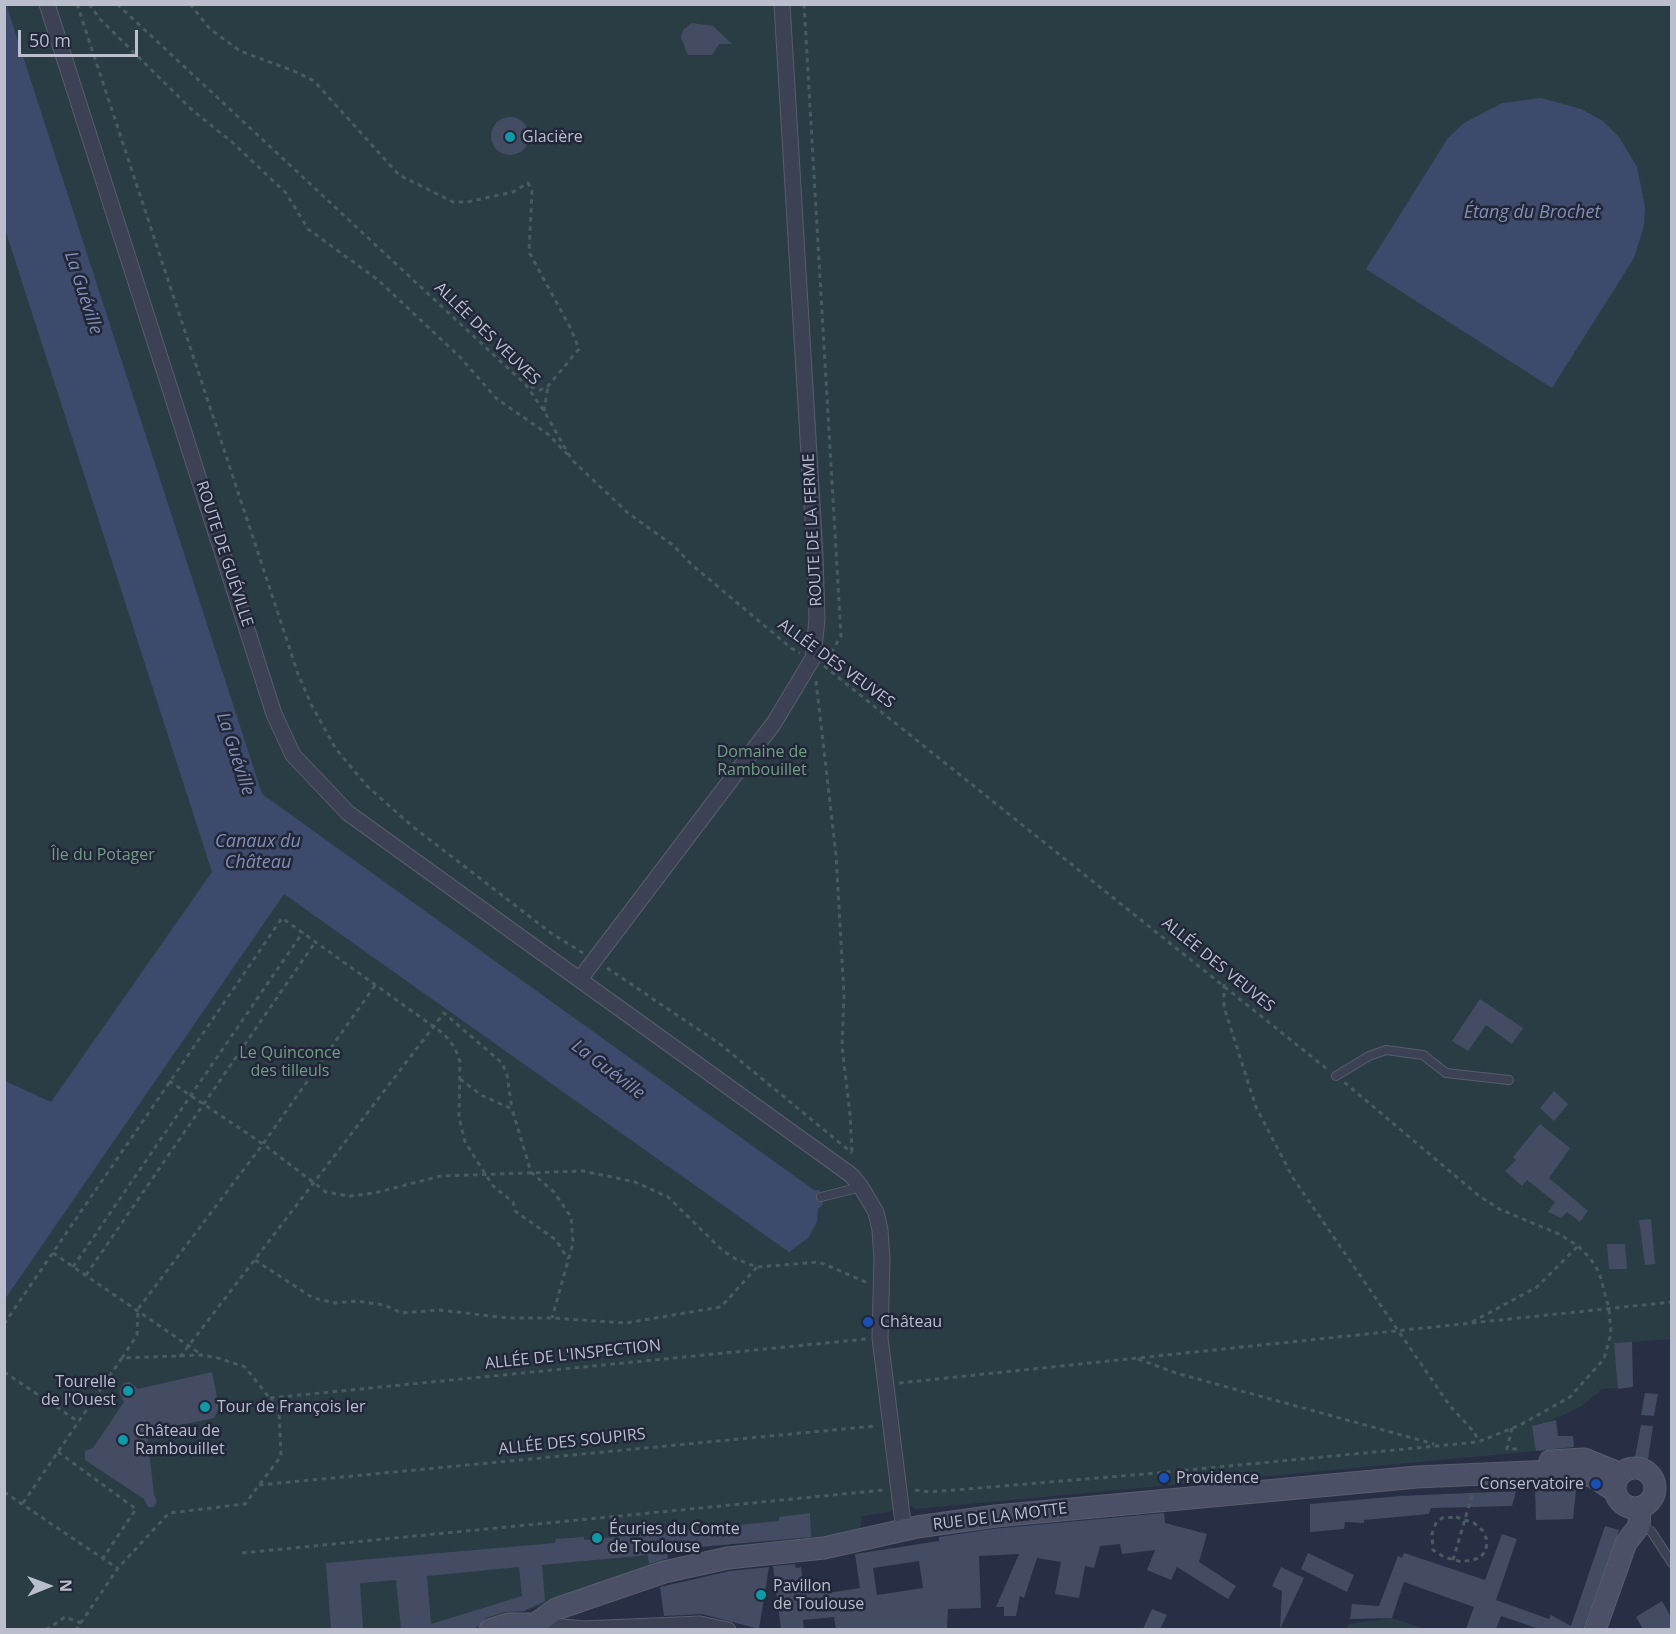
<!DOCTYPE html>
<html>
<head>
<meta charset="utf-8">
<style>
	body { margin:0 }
	#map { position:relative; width:1676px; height:1634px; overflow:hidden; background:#282f44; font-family:"Open Sans",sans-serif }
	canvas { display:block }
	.frame { position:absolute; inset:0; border:6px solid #babecd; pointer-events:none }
	.north { position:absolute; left:18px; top:1556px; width:60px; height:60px; -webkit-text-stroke:4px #212739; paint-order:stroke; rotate:89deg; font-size:16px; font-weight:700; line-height:24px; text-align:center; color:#babecd }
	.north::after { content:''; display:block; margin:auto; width:21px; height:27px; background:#babecd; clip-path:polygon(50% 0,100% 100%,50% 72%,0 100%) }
	.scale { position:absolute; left:18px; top:30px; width:120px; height:27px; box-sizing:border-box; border:3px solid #babecd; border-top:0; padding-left:8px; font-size:18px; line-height:21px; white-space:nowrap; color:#babecd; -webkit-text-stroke:4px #212739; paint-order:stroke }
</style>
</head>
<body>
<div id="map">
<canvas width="1676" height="1634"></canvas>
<div class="frame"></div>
<div class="north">N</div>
<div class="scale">50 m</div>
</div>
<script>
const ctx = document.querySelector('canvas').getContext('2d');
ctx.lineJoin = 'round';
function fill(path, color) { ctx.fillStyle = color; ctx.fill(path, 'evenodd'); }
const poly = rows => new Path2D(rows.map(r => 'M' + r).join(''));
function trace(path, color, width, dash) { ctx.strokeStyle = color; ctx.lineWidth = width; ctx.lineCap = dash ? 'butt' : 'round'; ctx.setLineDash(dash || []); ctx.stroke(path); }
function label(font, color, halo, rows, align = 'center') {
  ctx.font = font + ' "Open Sans",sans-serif'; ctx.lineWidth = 5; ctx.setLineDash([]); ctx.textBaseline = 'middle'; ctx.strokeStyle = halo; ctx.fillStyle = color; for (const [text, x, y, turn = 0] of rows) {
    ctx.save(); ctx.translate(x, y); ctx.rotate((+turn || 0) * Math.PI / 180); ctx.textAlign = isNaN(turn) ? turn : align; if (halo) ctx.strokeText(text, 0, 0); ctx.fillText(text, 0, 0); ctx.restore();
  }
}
const green = poly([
	[5,5,1671,5,1672,1339,1632,1342,1633,1387,1602,1389,1582,1406,1544,1424,1548,1450,915,1509,909,1504,901,1504,890,1512,862,1516,860,1529,828,1539,782,1543,781,1540,667,1550,669,1563,471,1629,5,1629],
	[1392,1618,1425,1629,1346,1629,1349,1624]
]);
const water = poly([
	[6,4,262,794,814,1190,819,1190,823,1204,818,1209,817,1222,808,1238,789,1252,284,894,5,1299,5,1081,51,1102,212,872,5,229],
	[1541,98,1581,109,1603,121,1619,137,1637,167,1645,207,1644,226,1634,258,1552,388,1366,269,1448,138,1464,123,1502,103]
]);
const building = poly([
	[692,23,713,26,732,44,719,44,712,55,688,55,681,38,683,30],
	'491 136a19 19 0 1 1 38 0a19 19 0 1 1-38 0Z',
	[1480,999,1523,1028,1512,1044,1486,1025,1468,1051,1452,1041],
	[1554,1091,1568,1104,1554,1121,1540,1108],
	[1540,1124,1570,1148,1549,1178,1588,1211,1580,1222,1567,1212,1561,1218,1548,1212,1555,1202,1527,1180,1522,1186,1505,1171,1516,1160,1513,1157],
	[1651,1219,1655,1264,1645,1265,1639,1220],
	[1607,1244,1625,1244,1627,1269,1609,1269],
	[1632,1342,1633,1387,1618,1389,1614,1343],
	[212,1372,219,1407,214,1418,147,1432,154,1495,157,1501,154,1507,148,1507,144,1499,85,1460,85,1451,93,1448,124,1402,119,1392,124,1383,130,1382,138,1389],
	[1645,1393,1658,1394,1654,1416,1641,1415],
	[1556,1420,1558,1436,1573,1436,1574,1447,1536,1451,1532,1426],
	[1641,1425,1653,1426,1648,1459,1635,1457],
	[1573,1489,1576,1490,1573,1519,1536,1520,1535,1490],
	[1516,1491,1512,1506,1431,1508,1429,1514,1364,1520,1364,1523,1345,1522,1344,1529,1310,1532,1310,1504,1400,1496],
	[810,1513,811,1537,666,1550,668,1558,649,1564,648,1555,542,1565,545,1601,524,1611,504,1612,486,1618,478,1627,471,1629,401,1629,396,1580,360,1583,363,1629,331,1629,326,1563,555,1543,556,1539,584,1537,584,1540,779,1521,779,1517],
	[519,1567,522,1596,431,1624,427,1576],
	[1164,1513,1165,1523,1207,1534,1199,1562,1236,1586,1228,1599,1177,1567,1171,1580,1147,1570,1155,1550,1122,1554,1120,1544,1100,1546,1094,1568,1085,1566,1079,1598,1055,1594,1061,1562,1037,1558,1024,1598,1020,1596,1016,1616,1004,1616,1004,1607,996,1607,1019,1554,979,1556,981,1608,948,1609,947,1629,836,1629,834,1617,803,1620,804,1629,781,1629,773,1566,795,1564,796,1568,801,1567,804,1591,827,1587,828,1593,860,1588,855,1554,939,1541,939,1537,992,1529],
	[919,1561,923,1588,877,1595,873,1568],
	[1605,1526,1619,1530,1583,1629,1539,1629,1501,1616,1496,1629,1466,1629,1474,1607,1404,1582,1392,1618,1350,1619,1352,1604,1379,1606,1398,1556,1402,1558,1404,1553,1485,1580,1502,1534,1517,1539,1496,1600,1549,1619,1551,1615,1571,1626],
	[1308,1553,1354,1575,1347,1592,1301,1569],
	[769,1567,759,1629,702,1614,664,1616,660,1587,730,1571],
	[1281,1567,1304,1578,1280,1629,1282,1591,1272,1586],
	[1662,1601,1671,1617,1671,1629,1643,1629,1636,1617],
	[1152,1609,1167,1615,1160,1629,1143,1629]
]);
const path = poly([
	[77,4,298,674,312,706,336,749,367,786,412,826,551,933,583,953],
	[89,4,100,19,192,110,232,142,286,193,308,229,378,280,460,357,497,399,549,435,567,454],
	[117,4,526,385,544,411,572,460,628,513,674,546,691,564,791,648,800,653],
	[190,4,210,29,240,51,294,71,314,81,399,175,453,202,467,202,513,192,528,183,532,191,529,252,571,329,579,349,548,386,540,390,526,385],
	[804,4,841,636,830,655],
	[544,411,548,386],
	[824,666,1327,1069],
	[816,681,836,855,844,995,842,1046,850,1114,852,1152],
	[607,968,720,1044,852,1153],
	[1224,984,1224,1007,1256,1107,1293,1178,1450,1406,1475,1433,1478,1442],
	[460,1079,481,1095,512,1109,531,1172,554,1192,571,1217,573,1243,552,1318],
	[169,1081,263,1144,326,1192,350,1196,374,1193,441,1176,583,1171,635,1182,668,1197,723,1251,736,1259,757,1267,819,1262,868,1283],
	[53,1253,202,1355],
	[255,1260,313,1298,335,1303,357,1301,384,1305,402,1313,439,1310,508,1318,552,1318,626,1323,721,1307,757,1267],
	[73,1267,303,932],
	[86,1275,316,941],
	[1472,1322,1537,1287,1578,1246],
	[4,1324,282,918,444,1034,455,1048,460,1062,459,1117,465,1142,493,1186,513,1202,515,1211,556,1240,568,1259],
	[180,1357,444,1013,502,1063,507,1075,512,1109],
	[122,1358,137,1335,138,1309,263,1144,376,984],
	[1138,1359,1176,1373,1434,1444],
	[4,1372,79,1422],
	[899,1383,1672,1302],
	[270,1398,866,1339],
	[1512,1428,1507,1449,1517,1449,1517,1452],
	[58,1452,136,1509,103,1558],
	[259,1485,875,1426],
	[915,1490,930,1492,1146,1474,1478,1442,1520,1425,1570,1397,1604,1359,1611,1333,1609,1309,1599,1272,1590,1258,1578,1246,1559,1234,1499,1209,1478,1195,1344,1082],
	[4,1492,117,1568],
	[23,1503,122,1358,202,1355,218,1358,245,1367,279,1410,281,1456,245,1504,169,1513,118,1568,76,1630],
	[1456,1517,1474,1523,1483,1531,1487,1540,1486,1550,1480,1558,1462,1562,1444,1557,1433,1550,1432,1534,1436,1523,1442,1518,1456,1517],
	[242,1553,884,1490],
	[1453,1560,1473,1492],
	[46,1630,65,1617,81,1623]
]);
const lane = poly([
	[1336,1076,1369,1056,1386,1050,1423,1055,1446,1073,1509,1080],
	[821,1197,861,1187],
	[1640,1526,1651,1531,1672,1563]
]);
const street = poly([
	[47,4,274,714,293,755,348,813,851,1175,861,1187,876,1212,880,1230,882,1259,880,1338,904,1531],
	[580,979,774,723,813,658,817,619,815,555,782,4],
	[535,1627,535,1624,583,1629,700,1624,728,1630]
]);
const secondary = poly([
	[1550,1461,1584,1459,1621,1474],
	'1615 1488a20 20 0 1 1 40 0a20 20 0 1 1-40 0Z',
	[490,1630,508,1624,535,1624,556,1609,664,1572,728,1558,824,1548,917,1527,996,1516,1417,1477,1552,1471,1592,1476,1615,1491],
	[1595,1630,1626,1543,1639,1526,1640,1508]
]);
const markers = [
	[510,137,6,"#0f9aa8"],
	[868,1322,6,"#1a4fb4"],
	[128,1391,6,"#0f9aa8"],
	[205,1407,6,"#0f9aa8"],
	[123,1440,6,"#0f9aa8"],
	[1164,1478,6,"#1a4fb4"],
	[1596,1484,6,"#1a4fb4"],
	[597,1538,6,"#0f9aa8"],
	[761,1595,6,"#0f9aa8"]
];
const poiNames = [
	["Glacière",522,137],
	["Château",880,1322],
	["Tourelle",116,1382,"right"],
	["de l'Ouest",116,1400,"right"],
	["Tour de François Ier",217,1407],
	["Château de",135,1431],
	["Rambouillet",135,1449],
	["Providence",1176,1478],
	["Conservatoire",1584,1484,"right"],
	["Écuries du Comte",609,1529],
	["de Toulouse",609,1547],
	["Pavillon",773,1586],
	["de Toulouse",773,1604]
];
const streetNames = [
	["ALLÉE DES VEUVES",487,334,44],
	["ROUTE DE LA FERME",813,530,-93],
	["ROUTE DE GUÉVILLE",224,554,72],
	["ALLÉE DES VEUVES",836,664,36],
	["ALLÉE DES VEUVES",1218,965,39],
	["ALLÉE DE L'INSPECTION",573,1355,-6],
	["ALLÉE DES SOUPIRS",572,1442,-6],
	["RUE DE LA MOTTE",1000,1517,-7]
];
const parkNames = [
	["Domaine de",762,752],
	["Rambouillet",762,770],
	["Île du Potager",103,855],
	["Le Quinconce",290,1053],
	["des tilleuls",290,1071]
];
const waterNames = [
	["Étang du Brochet",1532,213],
	["La Guéville",83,293,72],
	["La Guéville",235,754,72],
	["Canaux du",258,842],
	["Château",258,863],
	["La Guéville",608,1070,37]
];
fill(green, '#2a3d45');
fill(water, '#3e4a6c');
fill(building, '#444c63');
trace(lane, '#585d6e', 10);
trace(street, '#585d6e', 17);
trace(secondary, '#585d6e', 23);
trace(path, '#495a61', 3, [4.5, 4.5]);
trace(lane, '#3c4253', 8);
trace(street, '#3c4253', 15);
trace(secondary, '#4b5066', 21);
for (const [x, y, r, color] of markers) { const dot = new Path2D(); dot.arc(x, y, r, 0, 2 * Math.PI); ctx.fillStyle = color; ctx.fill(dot); trace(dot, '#212739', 2); }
label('16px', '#babecd', '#212739', poiNames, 'left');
label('16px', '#babecd', '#212739', streetNames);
label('16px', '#729d83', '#212739', parkNames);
label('italic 18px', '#828eb3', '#212739', waterNames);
</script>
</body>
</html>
